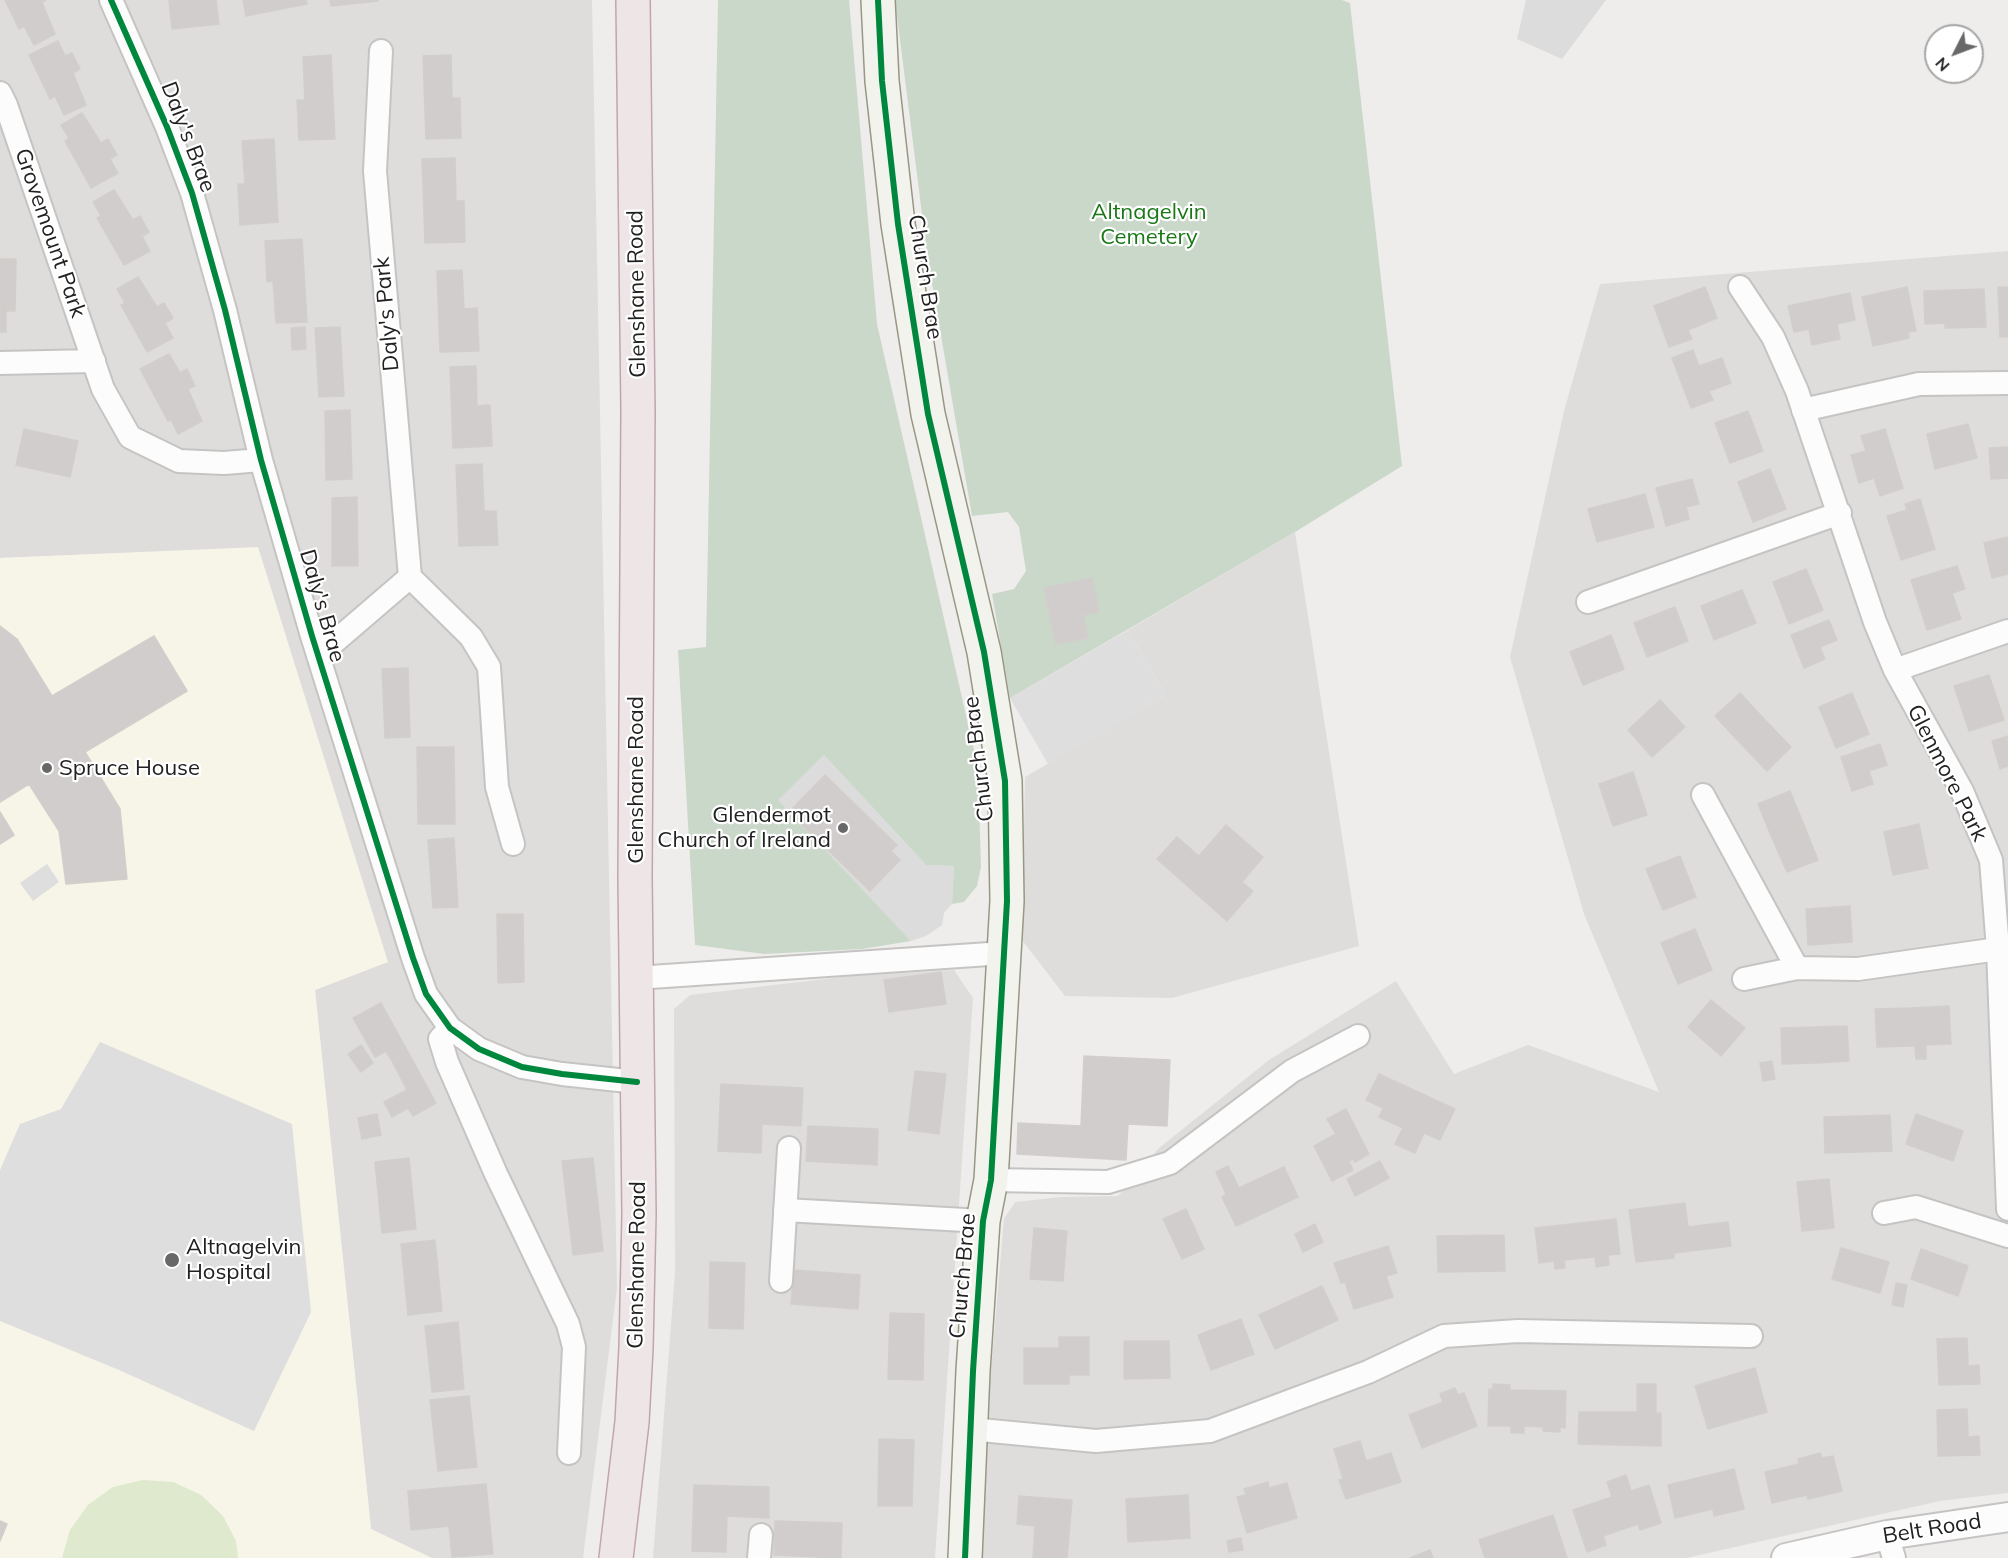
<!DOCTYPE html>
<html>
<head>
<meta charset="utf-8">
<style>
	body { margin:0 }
	#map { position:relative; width:2008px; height:1558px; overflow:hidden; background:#efedeb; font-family:Mulish,sans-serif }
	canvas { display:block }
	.north { position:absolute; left:1924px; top:24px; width:60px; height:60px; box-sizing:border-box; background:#fff; border:2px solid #a6a6a6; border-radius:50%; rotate:228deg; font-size:16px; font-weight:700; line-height:24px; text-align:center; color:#212121 }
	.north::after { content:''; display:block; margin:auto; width:21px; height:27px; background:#696868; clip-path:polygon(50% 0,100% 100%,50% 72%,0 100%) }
</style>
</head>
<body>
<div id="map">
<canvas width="2008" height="1558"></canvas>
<div class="north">N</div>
</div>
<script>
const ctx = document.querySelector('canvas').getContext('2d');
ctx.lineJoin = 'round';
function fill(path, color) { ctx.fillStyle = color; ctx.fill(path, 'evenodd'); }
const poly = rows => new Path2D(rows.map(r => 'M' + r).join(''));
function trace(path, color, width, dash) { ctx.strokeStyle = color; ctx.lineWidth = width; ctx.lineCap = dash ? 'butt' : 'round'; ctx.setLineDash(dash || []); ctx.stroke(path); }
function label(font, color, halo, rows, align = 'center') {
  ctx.font = font + ' Mulish,sans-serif'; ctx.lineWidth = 4.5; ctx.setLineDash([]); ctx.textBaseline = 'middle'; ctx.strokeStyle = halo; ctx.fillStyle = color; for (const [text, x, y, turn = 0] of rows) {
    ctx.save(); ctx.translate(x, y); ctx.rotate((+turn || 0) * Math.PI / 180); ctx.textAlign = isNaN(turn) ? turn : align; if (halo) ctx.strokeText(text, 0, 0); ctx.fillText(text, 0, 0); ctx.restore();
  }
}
const residential = poly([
	[0,0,592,0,617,1288,583,1558,430,1558,371,1529,315,990,387,962,258,548,0,558],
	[2008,251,2008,1493,1940,1501,1686,1558,977,1558,983,1465,1004,1219,1015,1202,1061,1197,1118,1196,1159,1148,1269,1060,1396,981,1454,1074,1528,1045,1659,1092,1584,914,1510,657,1564,411,1600,284],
	[1295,532,1359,946,1172,998,1065,996,1022,940,1025,777,1166,695,1128,630],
	[954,970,973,998,935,1558,653,1558,675,1273,674,1009,690,995,850,976]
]);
const education = poly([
	[258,547,388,962,315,990,371,1529,432,1558,0,1558,0,558]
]);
const religious = poly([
	[1526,0,1606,0,1562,59,1517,39],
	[824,755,926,865,954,866,952,904,944,913,942,925,926,936,911,941,777,800]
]);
const grass = poly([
	[143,1480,173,1482,201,1495,223,1516,236,1541,238,1558,62,1558,70,1530,88,1505,113,1487]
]);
const cemetery = poly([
	[718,0,849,0,877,324,978,768,981,867,977,886,964,902,952,904,954,866,926,865,824,755,778,800,911,941,862,949,764,954,695,945,678,650,706,647],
	[895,0,1342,0,1350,3,1402,466,1295,532,1010,698,992,594,1014,589,1026,571,1019,527,1008,512,972,516,927,254]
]);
const parking = poly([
	[1128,630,1166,695,1048,764,1010,698],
	[47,864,59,882,33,901,20,883],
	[100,1042,292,1124,311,1312,254,1431,119,1370,0,1321,0,1170,20,1124,61,1109]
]);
const building = poly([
	[5,0,46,0,42,2,55,34,34,45,24,26,19,29,5,0],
	[169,0,216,0,219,24,172,29,169,0],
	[243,0,306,0,307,4,246,16,243,0],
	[330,0,377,0,378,1,331,6,330,0],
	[58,41,65,56,72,53,80,69,73,73,86,105,64,115,55,96,50,99,29,55,58,41],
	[331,55,335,139,299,140,297,100,305,100,303,57,331,55],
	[451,55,452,98,460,98,461,138,426,139,423,56,451,55],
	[82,113,101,143,108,139,117,155,110,159,118,173,91,188,65,141,69,138,61,125,82,113],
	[274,139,278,222,240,225,238,184,245,184,242,141,274,139],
	[455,158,456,201,464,201,465,242,425,243,422,159,455,158],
	[114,190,133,220,140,216,149,232,142,236,150,251,124,265,97,218,101,216,93,202,114,190],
	[302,239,307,322,276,323,273,281,267,282,265,241,302,239],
	[0,259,16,259,15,311,6,311,6,332,0,332,0,259],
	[462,270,464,309,477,308,479,351,440,352,437,271,462,270],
	[138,277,157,307,164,303,173,318,165,323,173,338,147,352,121,305,125,303,117,289,138,277],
	[1705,287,1717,318,1688,330,1692,339,1669,347,1654,306,1705,287],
	[1907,287,1916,331,1908,332,1909,338,1873,346,1862,297,1907,287],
	[1998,287,2008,287,2008,337,2000,337,1998,287],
	[1984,289,1986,327,1945,328,1945,323,1925,324,1924,291,1984,289],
	[1850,293,1855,320,1837,324,1840,339,1812,345,1809,329,1794,332,1788,306,1850,293],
	[305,327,306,349,292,350,291,328,305,327],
	[340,327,344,396,319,397,315,328,340,327],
	[1693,350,1699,366,1722,358,1731,383,1709,391,1713,400,1691,408,1672,358,1693,350],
	[169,354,180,373,187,369,195,386,188,389,202,421,178,434,171,420,168,421,140,369,169,354],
	[476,366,477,406,490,405,492,446,453,448,450,367,476,366],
	[350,410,352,479,326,480,325,411,350,410],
	[1748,411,1763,451,1730,463,1715,423,1748,411],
	[1968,424,1977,458,1935,469,1927,434,1968,424],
	[24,429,78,441,70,477,16,465,24,429],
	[1885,429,1903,488,1880,496,1874,478,1859,483,1851,455,1866,451,1861,436,1885,429],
	[2008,447,2008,478,1991,479,1989,448,2008,447],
	[482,464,484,511,496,511,498,545,459,546,456,465,482,464],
	[1770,469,1786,509,1753,522,1738,482,1770,469],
	[1692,479,1699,504,1686,507,1689,519,1666,526,1656,488,1692,479],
	[1645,494,1654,527,1597,542,1588,509,1645,494],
	[357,497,358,566,332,566,332,498,357,497],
	[1920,499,1935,549,1901,560,1887,516,1907,510,1905,504,1920,499],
	[2008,537,2008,574,1992,578,1984,543,2008,537],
	[1957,566,1965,589,1952,593,1961,619,1927,630,1911,580,1957,566],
	[1806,569,1823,610,1789,624,1773,582,1806,569],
	[1092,578,1099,612,1083,615,1088,638,1056,644,1044,588,1092,578],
	[1742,590,1756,623,1714,640,1701,606,1742,590],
	[1675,607,1688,641,1647,657,1634,623,1675,607],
	[1829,620,1837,640,1820,647,1825,659,1804,668,1791,635,1829,620],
	[0,626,17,639,52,696,154,636,187,691,85,752,120,809,127,879,66,884,59,831,29,784,0,802,0,626],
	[1611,635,1624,669,1583,685,1570,652,1611,635],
	[408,668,410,737,385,738,382,669,408,668],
	[1989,675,2004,720,1969,731,1954,686,1989,675],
	[1740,693,1765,720,1741,744,1715,716,1740,693],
	[1852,693,1869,734,1836,748,1819,707,1852,693],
	[1660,700,1685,727,1652,757,1628,730,1660,700],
	[1765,720,1791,747,1767,771,1741,744,1765,720],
	[2008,736,2008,766,2000,769,1992,741,2008,736],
	[1880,744,1887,765,1869,771,1873,784,1852,791,1841,757,1880,744],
	[417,747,454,747,455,824,418,824,417,747],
	[1633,772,1647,815,1613,826,1599,784,1633,772],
	[825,775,897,845,891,851,900,860,870,891,789,812,825,775],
	[1790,791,1804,825,1772,838,1758,804,1790,791],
	[0,812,14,835,0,844,0,812],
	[1919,824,1928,868,1893,875,1884,832,1919,824],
	[1226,825,1263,857,1242,882,1253,891,1227,921,1157,859,1177,837,1199,856,1226,825],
	[1804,825,1818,860,1787,872,1772,838,1804,825],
	[454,838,458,907,433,908,428,840,454,838],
	[1680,856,1696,897,1663,910,1646,869,1680,856],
	[1850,906,1852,942,1808,945,1806,909,1850,906],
	[497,914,523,914,524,982,498,983,497,914],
	[1695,929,1712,970,1678,984,1661,943,1695,929],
	[941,972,946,1004,889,1012,884,980,941,972],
	[1711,1000,1745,1028,1721,1056,1688,1027,1711,1000],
	[381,1003,408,1052,392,1061,386,1051,375,1057,353,1018,381,1003],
	[1949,1006,1951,1044,1926,1045,1926,1059,1916,1059,1912,1008,1949,1006],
	[1912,1008,1914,1046,1877,1047,1875,1009,1912,1008],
	[1847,1026,1849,1061,1816,1063,1814,1027,1847,1026],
	[1814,1027,1816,1063,1782,1064,1781,1028,1814,1027],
	[361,1045,373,1063,361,1072,348,1054,361,1045],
	[408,1052,436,1103,413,1116,408,1108,392,1117,384,1102,407,1090,392,1061,408,1052],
	[1084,1056,1170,1060,1167,1126,1128,1124,1126,1160,1017,1154,1018,1123,1081,1126,1084,1056],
	[1772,1061,1775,1079,1763,1081,1760,1063,1772,1061],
	[915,1071,946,1074,939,1134,908,1130,915,1071],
	[1379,1074,1455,1109,1440,1140,1424,1133,1415,1153,1395,1144,1403,1128,1379,1117,1383,1108,1366,1100,1379,1074],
	[721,1084,803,1088,801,1126,762,1124,761,1153,718,1151,721,1084],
	[1346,1109,1369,1154,1355,1162,1353,1159,1349,1161,1353,1170,1332,1181,1314,1146,1336,1134,1327,1119,1346,1109],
	[377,1114,381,1135,362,1139,358,1118,377,1114],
	[1916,1114,1963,1131,1953,1161,1906,1144,1916,1114],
	[1890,1115,1892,1151,1858,1152,1858,1116,1890,1115],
	[1858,1116,1858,1152,1825,1153,1824,1117,1858,1116],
	[808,1126,878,1129,877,1165,806,1161,808,1126],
	[409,1158,416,1229,382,1233,375,1162,409,1158],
	[593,1158,603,1251,573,1255,562,1161,593,1158],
	[1380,1161,1389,1178,1355,1196,1347,1179,1380,1161],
	[1228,1166,1239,1188,1284,1167,1298,1197,1236,1226,1222,1197,1226,1194,1216,1172,1228,1166],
	[1829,1179,1834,1228,1802,1231,1797,1182,1829,1179],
	[1685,1203,1688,1227,1728,1222,1731,1246,1674,1253,1674,1258,1636,1262,1629,1210,1685,1203],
	[1186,1209,1204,1249,1182,1259,1163,1219,1186,1209],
	[1616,1219,1620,1254,1608,1255,1609,1265,1596,1267,1595,1257,1564,1260,1565,1268,1555,1269,1554,1261,1539,1263,1535,1228,1616,1219],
	[1315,1224,1323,1242,1303,1252,1295,1234,1315,1224],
	[1034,1228,1067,1231,1063,1281,1030,1279,1034,1228],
	[1504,1235,1505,1271,1438,1272,1437,1236,1504,1235],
	[435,1240,442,1311,408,1315,401,1244,435,1240],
	[1388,1246,1397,1273,1386,1276,1393,1297,1354,1309,1345,1282,1341,1283,1334,1263,1388,1246],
	[1841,1248,1889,1262,1880,1293,1832,1279,1841,1248],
	[1921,1249,1968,1266,1958,1296,1911,1279,1921,1249],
	[710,1262,745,1263,743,1329,709,1328,710,1262],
	[794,1270,860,1275,858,1309,791,1304,794,1270],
	[1896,1283,1907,1285,1903,1307,1892,1305,1896,1283],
	[1322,1286,1338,1320,1275,1349,1259,1315,1322,1286],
	[890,1313,924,1314,923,1380,888,1379,890,1313],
	[1241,1319,1254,1354,1211,1370,1198,1335,1241,1319],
	[458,1322,464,1389,432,1392,425,1326,458,1322],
	[1059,1337,1089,1337,1089,1375,1069,1375,1069,1384,1024,1384,1024,1348,1059,1348,1059,1337],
	[1967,1338,1968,1366,1979,1365,1980,1384,1939,1385,1937,1339,1967,1338],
	[1124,1341,1169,1341,1170,1378,1124,1379,1124,1341],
	[1755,1368,1767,1412,1708,1429,1695,1386,1755,1368],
	[1493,1384,1510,1385,1510,1390,1566,1391,1565,1428,1560,1427,1560,1432,1543,1431,1543,1427,1524,1426,1524,1433,1511,1433,1511,1426,1488,1426,1489,1389,1493,1389,1493,1384],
	[1637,1384,1656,1384,1656,1413,1661,1413,1661,1446,1578,1444,1579,1412,1637,1412,1637,1384],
	[1455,1388,1458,1395,1464,1393,1477,1426,1422,1448,1409,1415,1443,1402,1440,1394,1455,1388],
	[469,1396,477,1467,438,1471,430,1400,469,1396],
	[1967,1409,1968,1437,1979,1436,1980,1455,1938,1456,1937,1410,1967,1409],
	[879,1439,914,1440,912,1506,878,1506,879,1439],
	[1360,1441,1366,1461,1391,1453,1401,1482,1346,1499,1339,1480,1343,1479,1334,1449,1360,1441],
	[1820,1453,1822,1458,1833,1456,1842,1491,1808,1499,1807,1495,1772,1503,1765,1472,1799,1464,1798,1459,1820,1453],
	[1734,1469,1744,1509,1714,1516,1713,1509,1675,1518,1668,1485,1734,1469],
	[1626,1475,1631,1491,1649,1485,1661,1523,1640,1530,1638,1524,1603,1536,1606,1545,1587,1552,1573,1510,1612,1497,1607,1482,1626,1475],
	[1268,1482,1269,1488,1287,1483,1297,1518,1247,1533,1237,1497,1246,1495,1244,1489,1268,1482],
	[486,1484,493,1554,452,1557,449,1526,411,1530,408,1491,486,1484],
	[694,1485,769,1487,769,1518,727,1516,726,1552,692,1551,694,1485],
	[1188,1495,1190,1538,1128,1542,1126,1499,1188,1495],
	[1019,1496,1072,1500,1067,1558,1033,1558,1035,1526,1017,1524,1019,1496],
	[1553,1515,1567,1558,1485,1558,1479,1540,1553,1515],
	[0,1521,7,1524,0,1541,0,1521],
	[775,1521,842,1523,841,1558,774,1555,775,1521],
	[1241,1538,1243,1550,1229,1552,1227,1541,1241,1538],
	[1430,1550,1433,1558,1410,1558,1430,1550]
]);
const minor = poly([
	[111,0,167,127,192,193,225,310,261,460,312,636,413,958,426,994,450,1028,479,1049,522,1067,562,1074,637,1082],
	[0,93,6,105,103,389,130,437,179,461,224,463,261,460],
	[1740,287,1773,337,1797,391,1875,622,1895,670,1962,791,1991,860,1998,949,2008,1209],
	[0,363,94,361],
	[1803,410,1919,384,2008,383],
	[410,577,471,637,489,667,497,787,513,844],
	[1588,602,1840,513],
	[318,656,410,577,375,171,381,51],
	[1895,670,2008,631],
	[1703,795,1797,968,1858,969,1998,949],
	[636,978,1004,953],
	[1744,979,1797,968],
	[450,1028,440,1039,447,1062,496,1174,568,1324,574,1347,569,1453],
	[991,1180,1108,1182,1170,1163,1292,1071,1358,1036],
	[785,1210,983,1221],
	[1884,1213,1916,1207,2008,1236],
	[781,1281,789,1148],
	[970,1429,1096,1441,1210,1431,1368,1372,1444,1336,1518,1331,1751,1336],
	[1887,1535,1894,1558],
	[759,1558,761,1535]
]);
const tertiary = poly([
	[1786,1558,1887,1535,2008,1517]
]);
const secondary = poly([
	[878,0,882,81,898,224,928,414,984,652,1005,781,1007,901,991,1180,983,1221,973,1371,965,1558]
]);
const trunk = poly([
	[616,1558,632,1422,636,1348,639,1214,635,877,638,411,633,0]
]);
const cycleway = poly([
	[111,0,167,127,192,193,225,310,261,460,312,636,413,958,426,994,450,1028,479,1049,522,1067,562,1074,637,1082],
	[878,0,882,81,898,224,928,414,984,652,1005,781,1007,901,991,1180,983,1221,973,1371,965,1558]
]);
const markers = [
	[47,768,6,"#696868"],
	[843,828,6,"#696868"],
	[172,1260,8,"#696868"]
];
const streetNames = [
	["Daly's Brae",188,137,69],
	["Grovemount Park",50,233,71],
	["Church Brae",925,277,81],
	["Glenshane Road",637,294,-91],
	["Daly's Park",387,314,-95],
	["Daly's Brae",322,606,74],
	["Church Brae",979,759,-97],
	["Glenmore Park",1947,773,63],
	["Glenshane Road",636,780,-90],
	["Glenshane Road",637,1265,-89],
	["Church Brae",963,1276,-85],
	["Belt Road",1932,1529,-9]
];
const parkNames = [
	["Altnagelvin",1149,212],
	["Cemetery",1149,237]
];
const poiNames = [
	["Spruce House",59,768],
	["Glendermot",831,815,"right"],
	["Church of Ireland",831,840,"right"],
	["Altnagelvin",186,1247],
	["Hospital",186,1272]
];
fill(residential, '#dedddc');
fill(education, '#f7f4e8');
fill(religious, '#dddcdc');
fill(grass, '#dee9cd');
fill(cemetery, '#cad8c9');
fill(parking, '#dfdede');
fill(building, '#d0cdcc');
trace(building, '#d2cecc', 1.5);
trace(minor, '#c5c4c3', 26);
trace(tertiary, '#c5c4c3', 32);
trace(secondary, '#989784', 36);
trace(trunk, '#c1a4b0', 36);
trace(minor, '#fdfcfc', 22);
trace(tertiary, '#fdfcfc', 28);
trace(secondary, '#f3f3ed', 33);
trace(trunk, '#eee6e6', 33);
trace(cycleway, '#00873e', 6);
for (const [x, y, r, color] of markers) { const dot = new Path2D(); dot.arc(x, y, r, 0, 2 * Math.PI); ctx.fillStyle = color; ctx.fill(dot); trace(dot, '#fff', 2); }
label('22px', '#212121', '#fff', streetNames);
label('22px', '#187816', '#fff', parkNames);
label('22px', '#212121', '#fff', poiNames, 'left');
</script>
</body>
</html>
